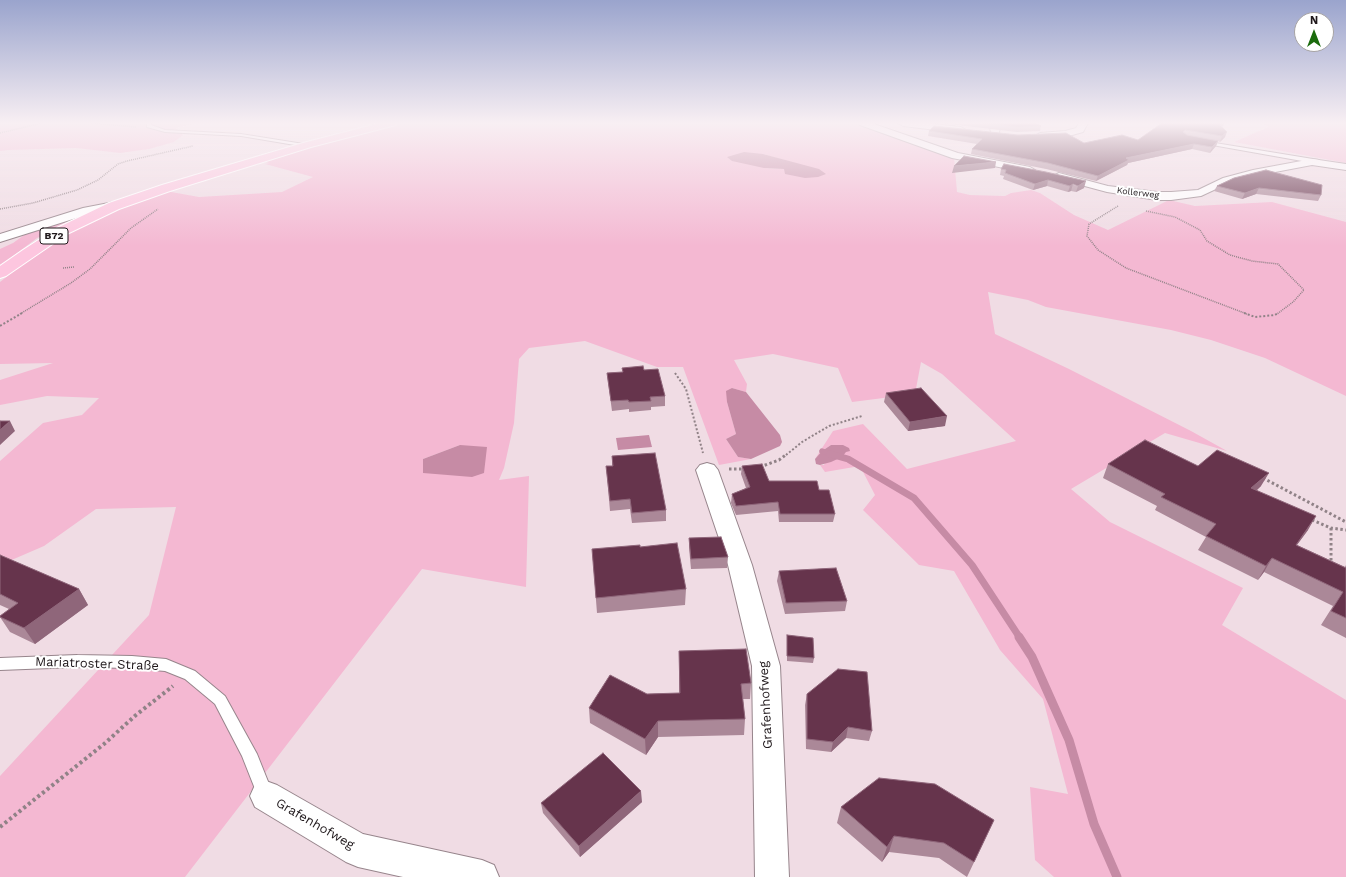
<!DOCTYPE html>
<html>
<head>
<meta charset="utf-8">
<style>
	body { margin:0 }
	#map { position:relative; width:1346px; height:877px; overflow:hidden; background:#f0dce4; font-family:"Work Sans",sans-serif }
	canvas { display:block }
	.north { position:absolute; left:1294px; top:12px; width:40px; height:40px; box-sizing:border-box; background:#fff; border:1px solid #a6a3a4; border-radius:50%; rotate:0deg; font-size:11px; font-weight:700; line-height:16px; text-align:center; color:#20191c }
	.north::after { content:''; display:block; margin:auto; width:14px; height:18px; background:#1b6b0d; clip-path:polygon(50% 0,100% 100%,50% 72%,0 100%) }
</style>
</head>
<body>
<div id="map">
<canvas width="1346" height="877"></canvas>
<div class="north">N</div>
</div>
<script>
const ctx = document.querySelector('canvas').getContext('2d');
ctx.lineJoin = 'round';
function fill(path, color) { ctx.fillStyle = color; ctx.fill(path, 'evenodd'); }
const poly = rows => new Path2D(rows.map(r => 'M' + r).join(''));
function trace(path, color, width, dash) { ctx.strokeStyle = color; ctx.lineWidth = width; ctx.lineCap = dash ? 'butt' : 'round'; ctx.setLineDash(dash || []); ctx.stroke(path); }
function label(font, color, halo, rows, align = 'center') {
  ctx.font = font + ' "Work Sans",sans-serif'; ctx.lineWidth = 4; ctx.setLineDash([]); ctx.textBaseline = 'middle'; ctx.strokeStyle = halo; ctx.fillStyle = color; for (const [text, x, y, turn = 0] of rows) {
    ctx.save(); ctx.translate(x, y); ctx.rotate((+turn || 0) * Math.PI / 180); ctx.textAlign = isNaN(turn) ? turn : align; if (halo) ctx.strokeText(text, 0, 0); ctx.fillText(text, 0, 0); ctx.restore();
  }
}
const green = poly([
	[0,123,197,123,176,128,183,135,174,142,149,149,120,153,76,148,9,150,0,151],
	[402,123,860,123,954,157,957,192,970,195,1005,196,1011,193,1031,190,1040,193,1074,215,1108,230,1169,200,1195,206,1272,202,1346,222,1346,396,1265,358,1211,340,1171,330,1046,307,1028,300,988,292,995,334,1069,369,1191,431,1227,451,1165,433,1071,489,1110,522,1243,588,1222,625,1346,700,1346,877,1054,877,1035,860,1030,787,1068,794,1043,699,1000,650,954,571,919,565,863,510,875,495,860,466,825,472,820,465,824,465,831,445,822,451,815,459,833,431,863,424,907,469,1016,441,942,374,921,362,915,394,852,402,838,368,773,354,734,360,747,384,746,392,732,388,727,402,736,434,726,439,738,457,751,459,719,465,683,367,657,367,585,341,529,348,519,359,514,423,504,468,499,480,529,476,526,587,422,569,185,877,0,877,0,776,149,615,176,507,96,509,44,546,0,565,0,461,43,423,82,415,99,398,47,396,0,405,0,380,53,363,0,364,0,282,43,248,84,224,131,203,166,191,199,197,282,192,313,177,265,164,269,163,263,161,364,132],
	[763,154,783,160,784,169,764,168],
	[460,445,423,473,423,459],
	[1263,123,1346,123,1346,163,1234,142,1268,127],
	[87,214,37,238,0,266,0,249,13,243,27,233]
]);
const water = poly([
	[744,152,763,154,819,169,826,174,818,177,805,178,785,174,784,169,764,168,732,161,727,157],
	[732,388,746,392,780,435,782,442,780,446,751,459,738,457,726,439,736,434,727,402,726,391],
	[649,435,652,447,618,450,616,438],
	[460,445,487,447,484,473,472,477,423,473,423,459],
	[831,445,843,445,849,448,850,451,846,452,842,457,831,462,820,465,816,464,815,459,822,451]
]);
const streamFar2 = poly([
	[822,451,834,455]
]);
const streamFar1 = poly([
	[830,454,848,459,914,498,972,565,1020,638]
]);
const stream = poly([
	[1019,637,1032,657,1069,740,1094,824,1117,877]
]);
const pathFar3 = poly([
	[91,123,136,127],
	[0,133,42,123],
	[1118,206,1089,224,1087,236,1098,250,1126,268,1247,314],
	[0,209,33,203,77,190,98,180,118,164,127,161,193,146],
	[1146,211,1175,217,1200,230,1207,241,1230,255,1252,261,1278,264,1304,290,1293,302,1277,314],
	[63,268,74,267],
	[20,314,71,283,90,269,131,228,158,209]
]);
const pathFar2 = poly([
	[1244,313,1255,317,1275,315,1278,313],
	[0,326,22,313],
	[675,373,686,389,703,453],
	[786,455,802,442,829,426,862,416]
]);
const pathFar1 = poly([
	[760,467,779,460,787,454],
	[729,469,744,469],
	[1263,478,1346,522],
	[1312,520,1331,528,1346,530],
	[1331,528,1331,563]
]);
const path = poly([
	[0,827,104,744,136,715,173,686]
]);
const service = poly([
	[147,123,151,123,151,125,165,130,241,134,310,145,307,147,241,136,165,132,147,127,147,123],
	[1203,141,1319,160,1322,162,1319,164,1201,143,1203,141],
	[77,655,132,656,166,659,195,671,225,696,257,754,273,794,271,799,265,802,259,799,242,756,215,704,185,679,165,671,132,668,77,667,0,670,0,658,77,655]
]);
const minor = poly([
	[858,123,871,123,958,153,1030,167,1035,170,1030,173,952,158,860,125,858,123],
	[898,123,924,123,961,127,966,130,961,133,903,126,898,123],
	[986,123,996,123,1000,128,998,136,992,136,990,128,986,123],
	[1079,123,1088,123,1083,132,1065,137,1040,139,1035,136,1040,133,1065,131,1076,128,1079,123],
	[1312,159,1346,164,1346,170,1312,165,1254,176,1231,182,1201,196,1171,200,1157,200,1107,192,1055,178,1053,176,1059,173,1108,186,1157,192,1171,192,1198,190,1223,178,1253,170,1312,159],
	[114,202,118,203,120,206,118,209,89,214,0,242,0,234,83,208,114,202],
	[707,463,714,465,718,470,752,565,780,666,789,877,755,877,752,666,728,565,696,470,700,465,707,463],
	[266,781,277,785,363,834,482,860,494,865,499,877,403,877,358,867,346,862,255,807,250,796,255,785,266,781]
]);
const primary = poly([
	[381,123,397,123,396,125,311,147,170,191,119,209,67,234,6,276,0,278,0,266,23,250,57,228,109,203,162,185,303,143,381,123]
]);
const wall = poly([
	[939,123,1035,123,1041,126,1040,131,1017,132],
	[1157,123,1224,123,1222,127,1225,137,1220,142,1218,141,1216,146,1210,153,1192,149,1128,163,1127,165,1096,181,1046,169,971,154,972,149,977,144,928,136,929,131,1084,143,1138,140,1160,125],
	[1004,164,1084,188,1076,192,1071,191,1068,192,1047,186,1033,190,1003,179,1004,176,1000,175,1001,169],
	[1234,178,1321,195,1318,201,1256,194,1242,199,1214,191,1217,186],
	[622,368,644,370,665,396,665,406,651,407,651,410,629,412,629,409,612,411,608,382,607,373,623,372],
	[886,393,945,426,908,431,884,402],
	[612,456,666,510,666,521,632,523,630,509,610,511,606,466,612,466],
	[1108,464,1198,466,1261,486,1257,490,1308,530,1297,545,1345,567,1346,565,1346,638,1321,625,1333,606,1264,572,1258,580,1198,550,1206,537,1155,510,1157,506,1103,478],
	[742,466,769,481,819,490,835,514,833,522,779,522,778,511,736,515,731,503,732,494,746,488,741,474],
	[689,538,728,557,727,568,691,569,689,548],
	[640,547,686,589,685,605,597,613,592,549],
	[0,555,79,589,88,605,35,644,10,632,0,617,0,616,9,609,0,605],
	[779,571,847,601,845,611,785,614,777,581],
	[787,635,814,658,813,663,787,661],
	[679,651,751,683,750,699,743,699,745,719,744,735,658,737,646,755,590,723,589,708,647,694,679,693],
	[807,694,872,731,869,741,846,738,831,752,806,749,805,705],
	[642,802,580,857,543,813,541,803],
	[841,807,994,820,987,835,967,877,939,858,889,852,882,862,837,823]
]);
const shadedWall = poly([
	[1223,123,1224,123,1223,126,1218,131,1220,125],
	[1227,132,1225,137,1220,142,1222,136],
	[1218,141,1216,146,1210,153,1212,147],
	[1194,144,1192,149,1128,163,1127,165,1096,181,1098,176,1126,158],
	[996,162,995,168,952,173,954,166],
	[1048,180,1047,186,1033,190,1035,184],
	[1086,181,1084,188,1076,192,1078,186],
	[1073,184,1071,191,1068,192,1070,186],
	[1259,188,1256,194,1242,199,1245,193],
	[947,416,945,426,908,431,910,422],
	[10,421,15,431,0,445,0,430],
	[1269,473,1261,486,1244,502,1251,488],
	[1316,516,1308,530,1287,558,1296,545],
	[1272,558,1264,572,1258,580,1266,566],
	[79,589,88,605,35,644,24,628],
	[658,721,658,737,646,755,645,739],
	[848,727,846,738,831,752,833,742],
	[641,791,642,802,580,857,579,846],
	[894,836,889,852,882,862,887,847]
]);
const building = poly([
	[983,123,1035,123,1041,126,1018,127,983,123],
	[1162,123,1223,123,1220,125,1227,132,1222,136,1185,130,1183,132,1187,135,1218,141,1212,147,1194,144,1126,158,1129,160,1098,176,1048,163,972,149,982,139,929,131,934,126,1018,135,1066,133,1084,143,1122,135,1138,140,1162,123],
	[964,156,996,162,954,166,964,156],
	[1004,164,1046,172,1086,181,1078,186,1073,184,1070,186,1048,180,1035,184,1005,173,1006,170,1001,169,1004,164],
	[1266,170,1322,185,1321,195,1259,188,1245,193,1217,186,1234,178,1266,170],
	[643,366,644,370,658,369,665,396,650,397,651,401,629,402,628,400,611,401,607,373,623,372,622,368,643,366],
	[921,388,947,416,910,422,886,393,921,388],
	[0,421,10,421,0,430,0,421],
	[1145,440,1198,466,1217,450,1269,473,1251,488,1316,516,1296,545,1346,568,1346,618,1331,611,1343,592,1272,558,1266,566,1206,536,1216,524,1161,497,1165,494,1108,464,1145,440],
	[655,453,666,510,632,513,630,499,610,501,606,466,613,466,612,456,655,453],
	[762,464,769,481,817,481,819,490,829,490,835,514,780,514,778,502,736,506,732,494,750,487,742,466,762,464],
	[721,537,728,557,691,559,689,538,721,537],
	[677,543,686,589,596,598,592,549,640,545,640,547,677,543],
	[0,555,79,589,24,628,0,617,0,616,18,603,0,594,0,555],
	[836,568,847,601,786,603,779,571,836,568],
	[787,635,813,638,814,658,787,656,787,635],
	[746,649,751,683,741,684,745,719,658,721,645,739,589,708,610,675,647,694,680,693,679,651,746,649],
	[838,669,867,672,872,731,848,727,833,742,807,739,807,694,838,669],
	[603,753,641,791,579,846,541,803,603,753],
	[879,778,935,784,994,820,974,862,944,843,894,836,887,847,841,807,879,778]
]);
const farStreetnames = [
	["Kollerweg",1138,193,7]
];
const shields = [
	[54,236,28]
];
const shieldNames = [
	["B72",54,236]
];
const nearStreetnames = [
	["Mariatroster Straße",97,664,2],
	["Grafenhofweg",766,705,-93],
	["Grafenhofweg",315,824,30]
];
fill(green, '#f4b8d2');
fill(water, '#c68ba5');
trace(streamFar2, '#c68ba5', 5.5);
trace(streamFar1, '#c68ba5', 7);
trace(stream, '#c68ba5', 9);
trace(service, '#97858c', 2);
trace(minor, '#97858c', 2);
trace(primary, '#fff', 2);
trace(pathFar3, '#908287', 1.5, [1, 1]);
trace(pathFar2, '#908287', 2, [2, 2]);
trace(pathFar1, '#908287', 3, [2.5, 2.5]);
trace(path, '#908287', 4, [3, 3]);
fill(service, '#fff');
fill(minor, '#fff');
fill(primary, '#fdc6df');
fill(wall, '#ab8898');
fill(shadedWall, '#8f667a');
fill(building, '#66344c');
trace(building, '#8f667a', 1);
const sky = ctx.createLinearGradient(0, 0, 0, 246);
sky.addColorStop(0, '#9aa4cd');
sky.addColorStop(0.5, '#f8eff3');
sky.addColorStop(1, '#f8eff300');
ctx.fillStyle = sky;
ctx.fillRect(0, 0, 1346, 246);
label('9px', '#20191c', '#fff', farStreetnames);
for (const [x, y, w] of shields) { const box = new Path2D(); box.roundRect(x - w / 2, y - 8, w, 16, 3); ctx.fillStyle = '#fff'; ctx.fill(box); trace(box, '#20191c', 1); }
label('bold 10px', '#20191c', null, shieldNames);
label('13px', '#20191c', '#fff', nearStreetnames);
</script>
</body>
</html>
